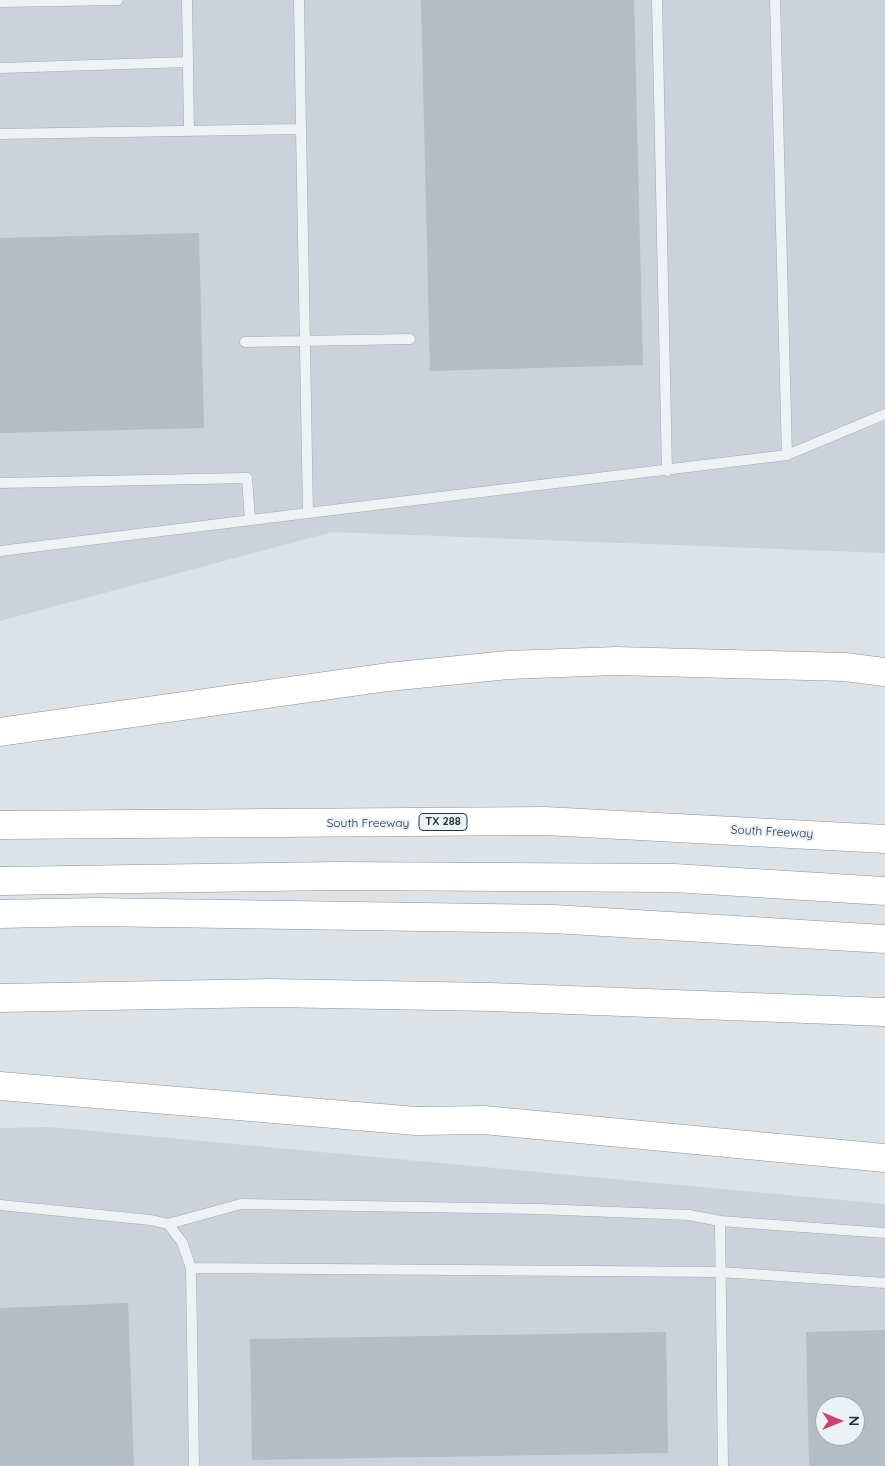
<!DOCTYPE html>
<html>
<head>
<meta charset="utf-8">
<style>
	body { margin:0 }
	#map { position:relative; width:885px; height:1466px; overflow:hidden; background:#dde2e7; font-family:Quicksand,sans-serif }
	canvas { display:block }
	.north { position:absolute; left:815px; top:1396px; width:50px; height:50px; box-sizing:border-box; background:#ecf1f5; border:1px solid #9da5ab; border-radius:50%; rotate:90deg; font-size:14px; font-weight:700; line-height:20px; text-align:center; color:#26323d }
	.north::after { content:''; display:block; margin:auto; width:18px; height:22px; background:#ce3f69; clip-path:polygon(50% 0,100% 100%,50% 72%,0 100%) }
</style>
</head>
<body>
<div id="map">
<canvas width="885" height="1466"></canvas>
<div class="north">N</div>
</div>
<script>
const ctx = document.querySelector('canvas').getContext('2d');
ctx.lineJoin = 'round';
function fill(path, color) { ctx.fillStyle = color; ctx.fill(path, 'evenodd'); }
const poly = rows => new Path2D(rows.map(r => 'M' + r).join(''));
function trace(path, color, width, dash) { ctx.strokeStyle = color; ctx.lineWidth = width; ctx.lineCap = dash ? 'butt' : 'round'; ctx.setLineDash(dash || []); ctx.stroke(path); }
function label(font, color, halo, rows, align = 'center') {
  ctx.font = font + ' Quicksand,sans-serif'; ctx.lineWidth = 4; ctx.setLineDash([]); ctx.textBaseline = 'middle'; ctx.strokeStyle = halo; ctx.fillStyle = color; for (const [text, x, y, turn = 0] of rows) {
    ctx.save(); ctx.translate(x, y); ctx.rotate((+turn || 0) * Math.PI / 180); ctx.textAlign = isNaN(turn) ? turn : align; if (halo) ctx.strokeText(text, 0, 0); ctx.fillText(text, 0, 0); ctx.restore();
  }
}
const built = poly([
	[0,0,885,0,885,553,332,532,0,621],
	[50,1127,885,1204,885,1466,0,1466,0,1128],
	[825,1406,855,1406,855,1436,825,1436]
]);
const building = poly([
	[421,0,634,0,643,365,430,371],
	[199,233,204,428,0,433,0,238],
	[128,1303,134,1466,0,1466,0,1308],
	[885,1330,885,1466,809,1466,806,1332],
	[825,1406,855,1406,855,1436,825,1436],
	[666,1332,668,1453,252,1460,250,1339]
]);
const service = poly([
	[187,0,189,131],
	[299,0,301,129],
	[657,0,667,471],
	[0,2,118,0],
	[0,68,188,62],
	[0,134,301,129,308,513,0,551],
	[245,342,410,339],
	[787,455,885,414],
	[0,483,247,478,250,520],
	[308,513,787,455,775,0],
	[0,1205,151,1220,168,1224,182,1242,191,1268,194,1466],
	[720,1221,723,1466],
	[168,1224,241,1204,538,1209,689,1215,720,1221,885,1233],
	[191,1268,720,1272,885,1283]
]);
const motorway = poly([
	[0,732,388,677,508,665,616,661,845,667,885,672],
	[0,825,545,821,885,839],
	[0,881,337,876,674,878,885,891],
	[0,914,95,912,554,919,885,939],
	[0,998,270,993,491,997,885,1012],
	[0,1086,416,1121,484,1120,885,1158]
]);
const shields = [
	[443,822,48]
];
const shieldNames = [
	["TX 288",443,822]
];
const streetNames = [
	["South Freeway",368,823],
	["South Freeway",772,832,3]
];
fill(built, '#cbd2d9');
fill(building, '#b4bcc4');
trace(service, '#a2aab1', 11);
trace(motorway, '#84929d', 29);
trace(service, '#eff2f5', 10);
trace(motorway, '#fff', 28);
for (const [x, y, w] of shields) { const box = new Path2D(); box.roundRect(x - w / 2, y - 8.5, w, 17, 4); ctx.fillStyle = '#ecf1f5'; ctx.fill(box); trace(box, '#26323d', 1); }
label('bold 11px', '#26323d', null, shieldNames);
label('12px', '#26323d', '#ecf1f5', streetNames);
</script>
</body>
</html>
